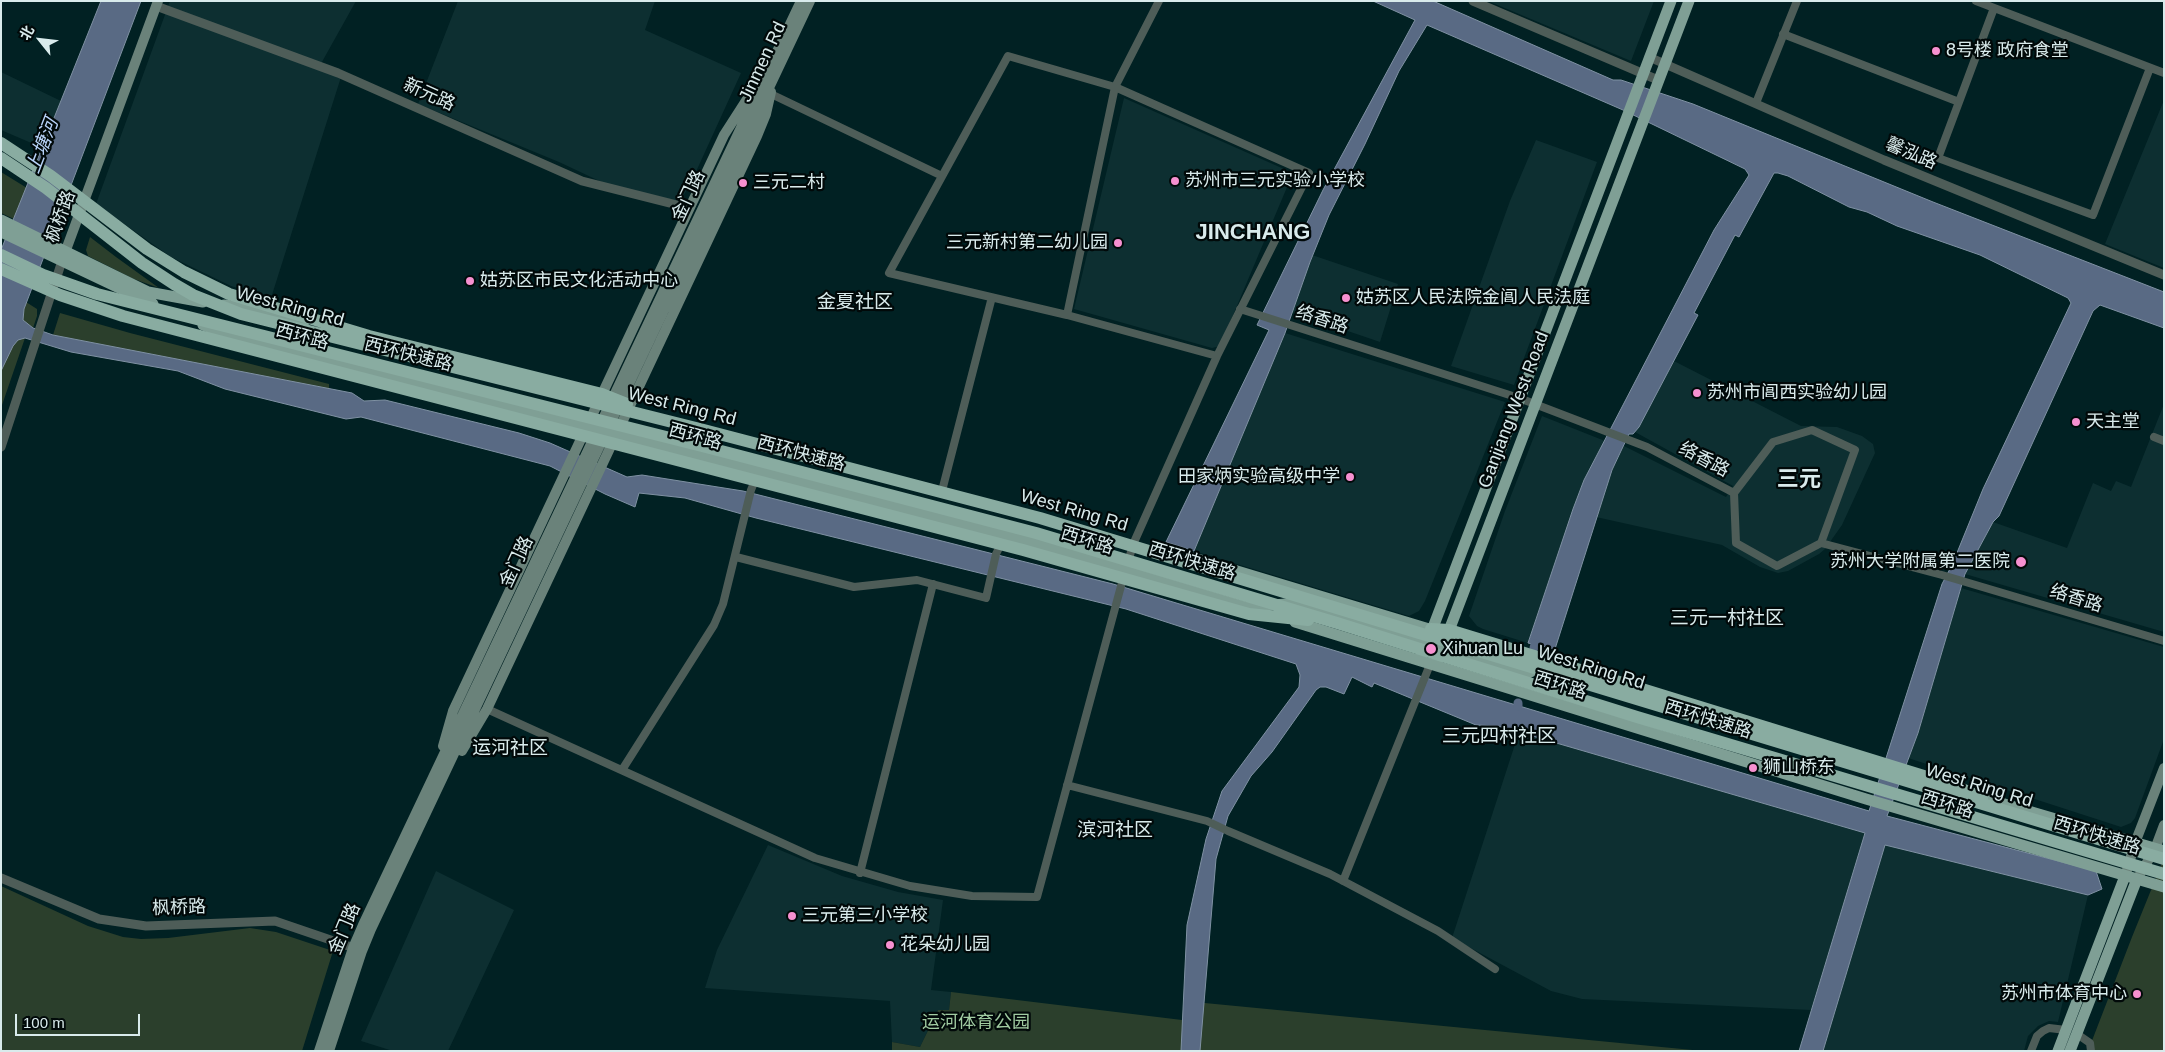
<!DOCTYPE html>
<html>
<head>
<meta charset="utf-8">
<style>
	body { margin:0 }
	#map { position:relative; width:2165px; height:1052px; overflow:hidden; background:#012123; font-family:Helvetica,"Noto Sans SC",sans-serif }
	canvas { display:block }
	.frame { position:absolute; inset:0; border:2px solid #d9ebec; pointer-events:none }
	.north { position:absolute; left:15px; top:15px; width:50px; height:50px; -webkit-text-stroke:4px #010909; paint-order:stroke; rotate:299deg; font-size:14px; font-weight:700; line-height:20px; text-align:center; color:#d9ebec }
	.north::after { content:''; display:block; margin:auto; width:18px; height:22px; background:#d9ebec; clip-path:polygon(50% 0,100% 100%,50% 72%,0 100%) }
	.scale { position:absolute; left:15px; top:1014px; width:125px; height:22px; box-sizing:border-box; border:2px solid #d9ebec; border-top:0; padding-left:6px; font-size:15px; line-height:18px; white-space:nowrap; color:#d9ebec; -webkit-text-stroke:4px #010909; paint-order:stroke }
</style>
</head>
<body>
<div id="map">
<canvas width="2165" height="1052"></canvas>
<div class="frame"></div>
<div class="north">北</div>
<div class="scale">100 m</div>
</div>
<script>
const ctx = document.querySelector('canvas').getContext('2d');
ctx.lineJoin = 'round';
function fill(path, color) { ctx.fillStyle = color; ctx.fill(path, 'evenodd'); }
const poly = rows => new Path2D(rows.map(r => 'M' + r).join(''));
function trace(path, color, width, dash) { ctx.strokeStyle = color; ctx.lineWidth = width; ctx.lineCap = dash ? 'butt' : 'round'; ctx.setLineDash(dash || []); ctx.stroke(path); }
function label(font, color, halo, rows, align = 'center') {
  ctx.font = font + ' Helvetica,"Noto Sans SC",sans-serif'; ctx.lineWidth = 4.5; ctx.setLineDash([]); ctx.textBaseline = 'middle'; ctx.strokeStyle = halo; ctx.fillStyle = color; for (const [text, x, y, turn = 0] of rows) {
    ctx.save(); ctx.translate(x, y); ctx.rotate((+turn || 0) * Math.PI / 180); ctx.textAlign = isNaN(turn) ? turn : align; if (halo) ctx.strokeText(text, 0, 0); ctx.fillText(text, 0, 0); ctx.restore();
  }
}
const built = poly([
	[170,1,356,1,318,69,341,77,271,298,231,286,171,257,96,204],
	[458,1,655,1,645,30,741,73,689,187,678,203,625,193,559,162,418,104],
	[1488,1,1654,1,1631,61],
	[1,72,61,101,43,148,1,130],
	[1124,98,1293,173,1220,346,1212,348,1074,309],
	[2164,100,2164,268,2105,244],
	[1536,140,1597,162,1514,385,1451,366,1510,201],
	[1312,255,1398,284,1380,342,1292,312],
	[1285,333,1505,402,1425,601,1419,611,1409,616,1194,551],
	[1674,361,1801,426,1837,427,1862,436,1873,444,1875,453,1842,525,1825,549,1819,554,1788,571,1778,573,1760,567,1722,545,1596,517,1607,480,1624,446,1726,497,1733,486,1635,432],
	[2164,404,2164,632,1965,574,1993,522,2067,548,2093,483,2111,491,2116,481,2131,487],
	[1542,416,1605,441,1584,480,1573,509,1528,643,1483,629,1477,626,1469,616,1505,511],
	[1961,588,2164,647,2164,739,2135,818,2131,823,2121,827,1908,758,1918,733],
	[1519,732,1865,833,1811,1010,1582,999,1551,991,1452,938],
	[1885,844,2088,895,2058,1022,2049,1021,2038,1026,2028,1036,2024,1051,1823,1051],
	[768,845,842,876,898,892,943,900,931,990,951,992,949,1010,938,1010,920,1047,892,1042,890,1001,705,988,717,950],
	[436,871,514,910,448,1051,393,1051,361,1041]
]);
const green = poly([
	[1,172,27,188,14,219,1,213],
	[90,237,116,257,159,288,134,279,88,256,86,250],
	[26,302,37,309,37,316,33,328,25,338,1,408,1,371],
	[60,313,130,333,329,384,329,389,53,335],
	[2164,858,2164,1051,2088,1051,2132,937],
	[1,886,88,926,123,937,141,939,168,938,250,928,276,932,333,951,302,1051,1,1051],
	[951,992,1182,1020,1184,1001,1703,1051,892,1051,892,1042,920,1047,938,1010,949,1010]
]);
const water = poly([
	[101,1,141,1,24,309,23,320,33,328,53,335,352,393,364,401,385,400,519,433,550,443,627,477,642,475,743,491,1113,584,1869,811,1942,584,1952,565,1983,489,2071,303,2068,298,1980,255,1897,226,1867,212,1849,207,1788,176,1778,173,1774,173,1739,237,1735,235,1694,313,1698,315,1639,427,1633,434,1629,434,1612,470,1555,649,1528,643,1573,509,1584,480,1714,230,1749,175,1745,169,1623,110,1427,25,1399,71,1365,144,1329,215,1310,262,1285,333,1194,551,1166,542,1269,330,1257,325,1323,190,1415,20,1373,1,1433,1,1613,80,1621,80,1693,104,1933,202,2164,292,2164,328,2100,305,2093,311,1999,516,1993,522,1965,574,1918,733,1887,816,2096,871,2102,889,2088,895,1885,845,1823,1051,1799,1051,1865,833,1498,726,1476,725,1374,683,1372,687,1352,677,1344,694,1326,687,1320,687,1316,690,1272,752,1251,776,1228,816,1216,859,1200,1051,1181,1051,1187,925,1206,839,1222,791,1299,687,1300,675,1296,664,1126,609,756,518,685,498,639,493,635,507,605,494,550,466,361,417,346,419,225,389,178,371,71,352,25,338,18,340,13,346,1,371,1,250,101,1]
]);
const canal = poly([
	[1534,648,1535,644],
	[1518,706,1518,703]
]);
const minor = poly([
	[1976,1,2164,73],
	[1783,34,1959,102,1994,8],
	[771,94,942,176],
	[1959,102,1938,158,2093,215,2150,68],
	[1756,103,1797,1],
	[1240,309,1519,398,1647,447,1734,493,1736,543,1777,566,1821,543,1942,575,2164,641],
	[1067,315,1115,87,1159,1],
	[2154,437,2164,441],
	[943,487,992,297],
	[1734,493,1773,442,1812,430,1855,450,1821,543],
	[736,557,854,587,917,580,986,598,996,554,1002,542],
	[1127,564,1135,540,1217,356,1309,173,1115,87,1008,56,889,273,1067,315,1217,356],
	[487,709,815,858,910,886,972,896,1037,897,1124,575],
	[622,770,714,625,723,604,751,490,756,478],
	[1067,785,1207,821,1228,831,1330,874,1438,931,1495,969],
	[860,873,933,584],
	[1343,881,1431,662],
	[2077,1034,2090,1043,2091,1051],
	[2031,1051,2037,1036,2043,1031,2049,1028,2066,1030]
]);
const tertiary = poly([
	[1473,1,1658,80],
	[156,6,338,73,582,181,689,208],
	[1649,57,1884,160,2164,275],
	[1,447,62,261],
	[1,878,99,919,146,926,275,921,360,950]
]);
const secondary = poly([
	[63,258,158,1],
	[443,746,453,711,724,135,751,93],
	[462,751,487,709,757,136,766,114,771,92],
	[2127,870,2135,843,2164,768],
	[2140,874,2155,849,2164,825],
	[319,1051,353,948,363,925,801,1],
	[329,1051,362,951,371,929,810,1]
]);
const primary = poly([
	[1,220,148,292,203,302],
	[1,232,153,304],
	[224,305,244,307,304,322],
	[203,325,235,338,616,434,1033,543,1249,608],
	[1194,558,1439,632],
	[1248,607,1298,603,1426,643,1432,641],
	[1295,622,1866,799,2164,887],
	[1442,648,1526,674,1542,666],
	[1421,659,1671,1],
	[1437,662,1689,1],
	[1974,795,2164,851],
	[2058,1051,2125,876],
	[2070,1051,2137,879]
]);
const trunk = poly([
	[1,143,51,176,147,249,184,272,229,294,369,336,602,394,627,404],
	[1,158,46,188,142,263,174,284,193,295,241,314,700,429,1040,518,2164,859],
	[1,255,43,275,97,294,702,446,1036,533,1337,623,1637,717,2164,874],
	[1,269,60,295,123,316,1023,550,1249,614,1308,620],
	[1431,629,1449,630,1590,673,1953,785,1982,798]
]);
const markers = [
	[1936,51,5,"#f690d0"],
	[1175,181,5,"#f690d0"],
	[743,183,5,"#f690d0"],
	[1118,243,5,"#f690d0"],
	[470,281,5,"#f690d0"],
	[1346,298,5,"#f690d0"],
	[1697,393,5,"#f690d0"],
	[2076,422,5,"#f690d0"],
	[1350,477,5,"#f690d0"],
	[2021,562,6,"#f690d0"],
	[1431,649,6,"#f690d0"],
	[1753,768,5,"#f690d0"],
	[792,916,5,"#f690d0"],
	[890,945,5,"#f690d0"],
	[2137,994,5,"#f690d0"]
];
const poiNames = [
	["8号楼 政府食堂",1946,51],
	["苏州市三元实验小学校",1185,181],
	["三元二村",753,183],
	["三元新村第二幼儿园",1108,243,"right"],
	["姑苏区市民文化活动中心",480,281],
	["姑苏区人民法院金阊人民法庭",1356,298],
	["苏州市阊西实验幼儿园",1707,393],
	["天主堂",2086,422],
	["田家炳实验高级中学",1340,477,"right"],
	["苏州大学附属第二医院",2010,562,"right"],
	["Xihuan Lu",1442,649],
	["狮山桥东",1763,768],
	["三元第三小学校",802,916],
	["花朵幼儿园",900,945],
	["苏州市体育中心",2127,994,"right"]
];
const streetNames = [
	["Jinmen Rd",763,62,-65],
	["新元路",429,95,24],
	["馨泓路",1911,154,23],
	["金门路",689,196,-65],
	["枫桥路",61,217,-70],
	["West Ring Rd",290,307,15],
	["络香路",1322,320,18],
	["西环路",302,337,15],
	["西环快速路",408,355,14],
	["West Ring Rd",682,407,14],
	["Ganjiang West Road",1514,410,-69],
	["西环路",695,437,15],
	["西环快速路",801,454,15],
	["络香路",1704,460,28],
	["West Ring Rd",1074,511,16],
	["西环路",1087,541,17],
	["金门路",517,562,-65],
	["西环快速路",1192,562,17],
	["络香路",2076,599,17],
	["West Ring Rd",1591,668,17],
	["西环路",1560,686,17],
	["西环快速路",1708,720,17],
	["West Ring Rd",1979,786,17],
	["西环路",1947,805,17],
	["西环快速路",2097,836,17],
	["枫桥路",179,908,-2],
	["金门路",345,929,-67]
];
const parkNames = [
	["运河体育公园",976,1023]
];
const waterNames = [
	["上塘河",43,146,-69]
];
const neighbourhoodNames = [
	["金夏社区",855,303],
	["三元一村社区",1727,619],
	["三元四村社区",1499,737],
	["运河社区",510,749],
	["滨河社区",1115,831]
];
const districtNames = [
	["JINCHANG",1253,233],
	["三元",1799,480]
];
fill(built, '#0d2f31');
fill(green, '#2b3f2c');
fill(water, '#596a84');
trace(water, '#7f91a3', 1);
trace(canal, '#596a84', 9);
trace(minor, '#4e5d58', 8);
trace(tertiary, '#4e5d58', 9);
trace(secondary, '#6a827a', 10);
trace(primary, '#7f9f95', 11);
trace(trunk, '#89aca1', 12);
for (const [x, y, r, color] of markers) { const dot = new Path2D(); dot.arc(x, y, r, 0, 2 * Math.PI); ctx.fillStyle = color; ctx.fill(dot); trace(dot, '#010909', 2); }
label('18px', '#d9ebec', '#010909', poiNames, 'left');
label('18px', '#d9ebec', '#010909', streetNames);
label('18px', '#a1cca2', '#010909', parkNames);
label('italic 19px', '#b8d2f8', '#010909', waterNames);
label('19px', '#d9ebec', '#010909', neighbourhoodNames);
label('bold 22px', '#d9ebec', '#010909', districtNames);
</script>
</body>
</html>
